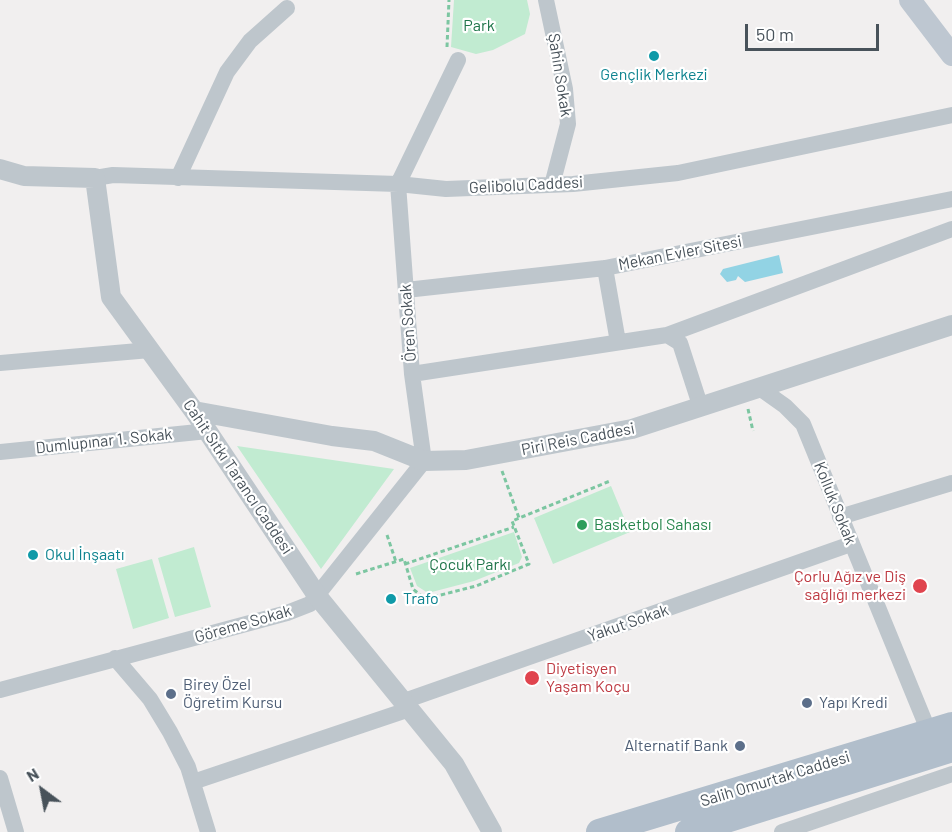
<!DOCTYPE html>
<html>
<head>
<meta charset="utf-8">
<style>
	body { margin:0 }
	#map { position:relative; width:952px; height:832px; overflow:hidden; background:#f1efef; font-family:Barlow,sans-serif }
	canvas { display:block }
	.north { position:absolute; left:12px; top:760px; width:60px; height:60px; -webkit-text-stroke:4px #fff; paint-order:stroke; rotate:328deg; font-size:16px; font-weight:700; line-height:24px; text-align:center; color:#48525a }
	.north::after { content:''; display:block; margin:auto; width:21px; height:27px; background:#48525a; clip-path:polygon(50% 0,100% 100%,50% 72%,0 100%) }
	.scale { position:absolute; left:745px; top:24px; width:134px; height:27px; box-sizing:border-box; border:3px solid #48525a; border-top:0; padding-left:8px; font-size:18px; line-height:21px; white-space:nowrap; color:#48525a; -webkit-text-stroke:4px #fff; paint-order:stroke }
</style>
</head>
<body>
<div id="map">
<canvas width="952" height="832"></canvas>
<div class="north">N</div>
<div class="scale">50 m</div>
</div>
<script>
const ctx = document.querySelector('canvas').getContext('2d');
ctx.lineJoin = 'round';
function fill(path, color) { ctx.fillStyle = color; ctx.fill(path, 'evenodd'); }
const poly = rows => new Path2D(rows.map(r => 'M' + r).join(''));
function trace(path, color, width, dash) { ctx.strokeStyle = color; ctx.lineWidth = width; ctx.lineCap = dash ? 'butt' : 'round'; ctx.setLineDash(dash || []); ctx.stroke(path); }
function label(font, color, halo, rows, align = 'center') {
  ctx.font = font + ' Barlow,sans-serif'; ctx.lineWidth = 4.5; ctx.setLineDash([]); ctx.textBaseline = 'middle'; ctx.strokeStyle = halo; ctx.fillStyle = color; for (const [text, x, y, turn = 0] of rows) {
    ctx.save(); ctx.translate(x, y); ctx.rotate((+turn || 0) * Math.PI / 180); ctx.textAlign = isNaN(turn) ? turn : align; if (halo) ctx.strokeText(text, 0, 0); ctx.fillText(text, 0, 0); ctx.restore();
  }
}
const green = poly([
	[454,0,527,0,530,14,525,34,493,50,476,54,451,47],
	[237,446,394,469,321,569],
	[611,486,630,532,553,564,534,518],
	[514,532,522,557,519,563,474,581,428,593,417,586,410,568],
	[194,547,211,607,175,617,158,558],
	[152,559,169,618,133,629,116,569]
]);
const water = poly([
	[779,255,783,273,745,282,738,276,736,280,727,282,720,274,723,269]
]);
const path = poly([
	[447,47,449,0],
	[748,409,753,431],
	[502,471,519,518],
	[387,535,396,562],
	[405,564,514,527],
	[356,574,404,559,413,589,420,595,429,598,476,586,529,564,512,521,610,481]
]);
const minor = poly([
	[546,0,565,89,568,124,552,185],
	[95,178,113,175,398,184,446,189,573,184,678,173,952,115],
	[178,178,227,72,250,41,287,8],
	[605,268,618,342],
	[406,290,605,268,952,199],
	[667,335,952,229],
	[0,363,150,350],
	[412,374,667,335,680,343,701,408],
	[761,389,785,406,803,424,929,732],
	[0,452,208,431],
	[840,517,952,483],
	[115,658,150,699,170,732,188,767,208,832],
	[0,690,287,613,310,604,424,461,412,374,398,184,458,60],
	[404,701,851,544],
	[0,778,16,832],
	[193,782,410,709],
	[782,832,952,774]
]);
const tertiary = poly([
	[0,169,24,176,95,178,111,297,194,411,318,597,454,764,492,832],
	[194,411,332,436,374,441,424,461,466,460,632,429,952,325]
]);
const secondary = poly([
	[910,0,952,55]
]);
const primary = poly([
	[599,832,952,725],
	[688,832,952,749]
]);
const markers = [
	[654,56,6,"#0f9aa8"],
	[582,525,6,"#2e9e5b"],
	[33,555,6,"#0f9aa8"],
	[920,586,8,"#e0444e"],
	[391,599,6,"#0f9aa8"],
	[532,678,8,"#e0444e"],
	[171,694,6,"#5c6f8a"],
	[807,703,6,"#5c6f8a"],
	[740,746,6,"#5c6f8a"]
];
const parkNames = [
	["Park",479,26],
	["Çocuk Parkı",470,565]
];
const streetNames = [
	["Şahin Sokak",560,75,81],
	["Gelibolu Caddesi",526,185,-3],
	["Mekan Evler Sitesi",680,253,-11],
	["Ören Sokak",408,323,-94],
	["Piri Reis Caddesi",578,439,-11],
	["Dumlupınar 1. Sokak",104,441,-6],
	["Cahit Sıtkı Tarancı Caddesi",238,477,56],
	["Kolluk Sokak",835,503,68],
	["Yakut Sokak",628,623,-19],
	["Göreme Sokak",243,624,-16],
	["Salih Omurtak Caddesi",775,779,-17]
];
const cultureNames = [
	["Gençlik Merkezi",654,75,"center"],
	["Okul İnşaatı",45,555],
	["Trafo",403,599]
];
const leisureNames = [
	["Basketbol Sahası",594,525]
];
const healthNames = [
	["Çorlu Ağız ve Diş",906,577],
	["sağlığı merkezi",906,595],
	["Diyetisyen",546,669,"left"],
	["Yaşam Koçu",546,687,"left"]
];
const serviceNames = [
	["Birey Özel",183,685],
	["Öğretim Kursu",183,703],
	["Yapı Kredi",819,703],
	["Alternatif Bank",728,746,"right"]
];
fill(green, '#c1ebd1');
fill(water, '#92d3e4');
trace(path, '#7cc6a1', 3, [4.5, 3]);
trace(minor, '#bec6cc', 16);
trace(tertiary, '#bec6cc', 20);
trace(secondary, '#bec7d1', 22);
trace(primary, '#b1becb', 26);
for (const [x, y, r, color] of markers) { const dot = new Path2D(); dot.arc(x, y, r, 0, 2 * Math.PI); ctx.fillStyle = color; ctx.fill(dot); trace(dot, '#fff', 2); }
label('16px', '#1f754a', '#fff', parkNames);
label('16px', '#48525a', '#fff', streetNames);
label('16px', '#0d838f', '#fff', cultureNames, 'left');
label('16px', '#27864d', '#fff', leisureNames, 'left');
label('16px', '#be3a42', '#fff', healthNames, 'right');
label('16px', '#4e5e75', '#fff', serviceNames, 'left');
</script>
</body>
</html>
